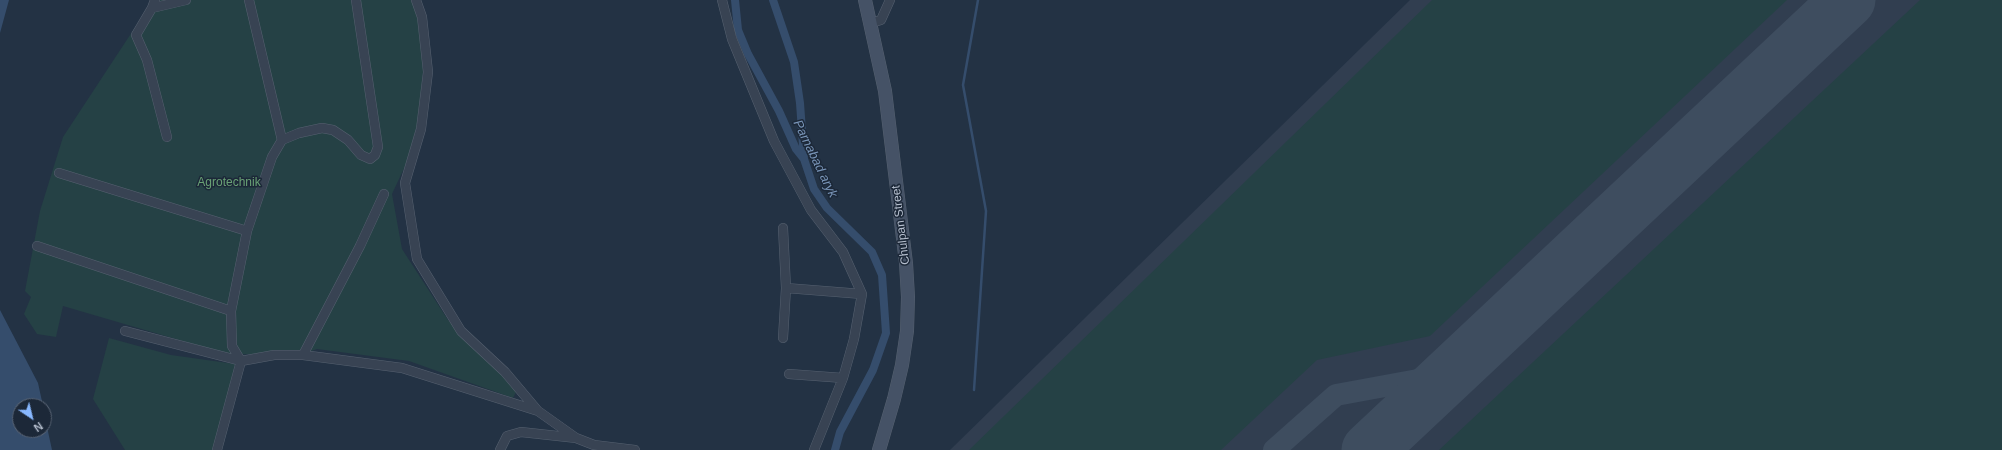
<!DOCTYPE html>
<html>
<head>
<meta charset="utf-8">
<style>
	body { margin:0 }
	#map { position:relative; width:2002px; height:450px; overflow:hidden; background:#233244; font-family:Helvetica,sans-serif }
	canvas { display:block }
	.north { position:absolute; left:12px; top:398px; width:40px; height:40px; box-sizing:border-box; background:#1c2838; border:1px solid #596474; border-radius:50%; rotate:145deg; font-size:11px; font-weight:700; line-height:16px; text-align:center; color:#b5becd }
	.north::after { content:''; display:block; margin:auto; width:14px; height:18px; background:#88b8ff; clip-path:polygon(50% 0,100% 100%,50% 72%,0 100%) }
</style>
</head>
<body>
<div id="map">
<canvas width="2002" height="450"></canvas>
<div class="north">N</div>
</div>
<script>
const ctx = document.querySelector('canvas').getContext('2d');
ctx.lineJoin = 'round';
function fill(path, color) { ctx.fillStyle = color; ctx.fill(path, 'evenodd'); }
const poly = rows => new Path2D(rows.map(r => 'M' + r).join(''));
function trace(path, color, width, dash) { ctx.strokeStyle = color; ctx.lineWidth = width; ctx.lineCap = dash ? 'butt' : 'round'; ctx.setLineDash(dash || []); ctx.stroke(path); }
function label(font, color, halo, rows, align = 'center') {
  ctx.font = font + ' Helvetica,sans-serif'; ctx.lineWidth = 3; ctx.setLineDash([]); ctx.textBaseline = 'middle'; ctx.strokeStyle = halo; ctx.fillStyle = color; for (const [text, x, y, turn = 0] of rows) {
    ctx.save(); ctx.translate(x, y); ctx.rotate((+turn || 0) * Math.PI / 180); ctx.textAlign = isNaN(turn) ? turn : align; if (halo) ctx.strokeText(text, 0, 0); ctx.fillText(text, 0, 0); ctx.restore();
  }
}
const airport = poly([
	[1410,0,2002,0,2002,450,950,450]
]);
const green = poly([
	[153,0,412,0,420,27,423,71,419,119,406,164,392,194,402,249,448,320,517,390,513,398,409,361,317,349,300,355,227,354,63,306,56,337,37,334,24,314,31,297,25,291,40,211,63,137],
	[1432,0,1787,0,1430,336,1317,360,1221,450,969,450],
	[1920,0,2002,0,2002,450,1439,450],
	[109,338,171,355,235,364,214,450,125,450,93,399]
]);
const water = poly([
	[0,0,9,0,0,33],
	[0,310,38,383,43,406,20,406,20,430,44,430,44,413,52,450,0,450]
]);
const stream = poly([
	[974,390,986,211,963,85,978,0]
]);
const canal = poly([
	[735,0,738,30,748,54,779,111,796,149,804,159,814,189,827,208,872,252,882,275,886,333,873,370,840,432,835,450],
	[773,0,794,62,800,103,804,159]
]);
const taxiway = poly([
	[1274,450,1336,395,1434,377,1444,374,1458,366],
	[1373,450,1378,441]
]);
const runway = poly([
	[1369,450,1848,0]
]);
const street = poly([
	[155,0,152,8,136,35,147,60,167,137],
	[249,0,282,140],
	[416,0,422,17,428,72,421,129,405,183,417,259,461,331,505,372,537,410],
	[722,0,732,39,774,141,811,210,843,252,862,294,854,339,843,378,814,450],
	[152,8,186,0],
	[871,23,881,20,890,0],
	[59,173,247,231],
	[37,246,231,311],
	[786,288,862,294],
	[125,331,241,361,274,355,303,355,402,368,538,411,576,438],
	[783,338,786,288,783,228],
	[303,355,360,246,384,194],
	[789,374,843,378],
	[217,450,241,361,232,346,231,311,247,231,272,157,282,140,299,133,322,128,333,130,348,140,361,155,370,159,375,155,378,147,356,0],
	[500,450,507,436,521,432,576,438,594,445,635,450]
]);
const secondary = poly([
	[865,0,885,91,906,263,908,297,907,331,902,365,894,399,879,450]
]);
const parkNames = [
	["Agrotechnik",229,183]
];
const streetNames = [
	["Chulpan Street",901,225,-97]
];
const waterNames = [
	["Parnabad aryk",815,159,64]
];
fill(airport, '#313e50');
fill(green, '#254145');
fill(water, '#354d6c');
trace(stream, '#354d6c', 2.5);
trace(canal, '#354d6c', 8);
trace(taxiway, '#3e4d5f', 22);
trace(runway, '#3e4d5f', 55);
trace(street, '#566170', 10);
trace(secondary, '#566170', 14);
trace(street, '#384353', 9);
trace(secondary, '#455266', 13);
label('12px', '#69a175', '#1c2838', parkNames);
label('12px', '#b5becd', '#1c2838', streetNames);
label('italic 13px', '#7995b8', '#1c2838', waterNames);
</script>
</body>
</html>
